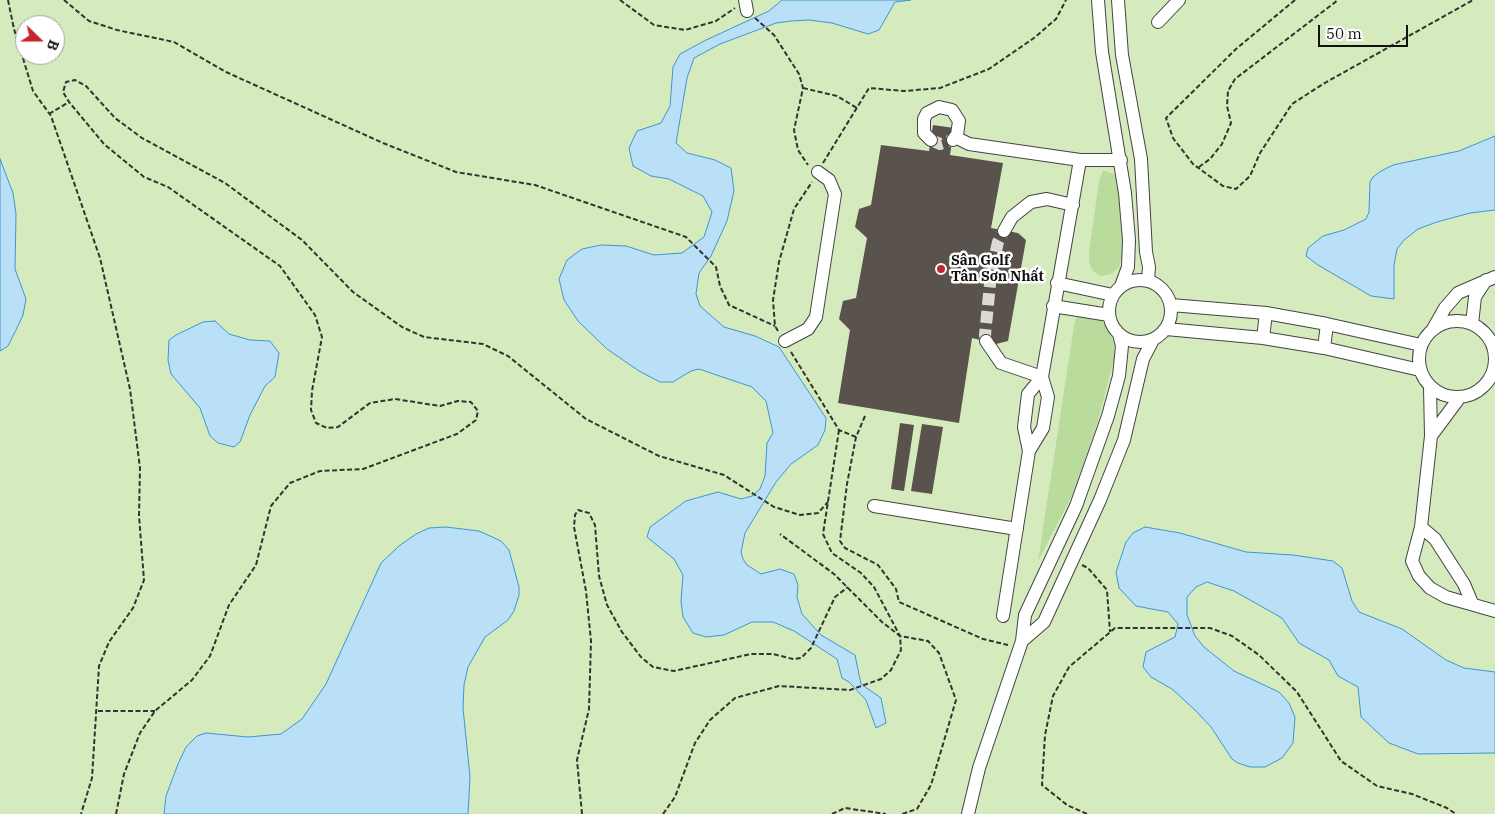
<!DOCTYPE html>
<html>
<head>
<meta charset="utf-8">
<style>
	body { margin:0 }
	#map { position:relative; width:1495px; height:814px; overflow:hidden; background:#fffdf5; font-family:"IBM Plex Serif",serif }
	canvas { display:block }
	.north { position:absolute; left:15px; top:15px; width:50px; height:50px; box-sizing:border-box; background:#fff; border:1px solid #a0a0a0; border-radius:50%; rotate:112deg; font-size:14px; font-weight:700; line-height:20px; text-align:center; color:#111 }
	.north::after { content:''; display:block; margin:auto; width:18px; height:22px; background:#c4262e; clip-path:polygon(50% 0,100% 100%,50% 72%,0 100%) }
	.scale { position:absolute; left:1318px; top:25px; width:90px; height:22px; box-sizing:border-box; border:2px solid #111; border-top:0; padding-left:6px; font-size:15px; line-height:18px; white-space:nowrap; color:#111; -webkit-text-stroke:4px #fff; paint-order:stroke }
</style>
</head>
<body>
<div id="map">
<canvas width="1495" height="814"></canvas>
<div class="north">B</div>
<div class="scale">50 m</div>
</div>
<script>
const ctx = document.querySelector('canvas').getContext('2d');
ctx.lineJoin = 'round';
function fill(path, color) { ctx.fillStyle = color; ctx.fill(path, 'evenodd'); }
const poly = rows => new Path2D(rows.map(r => 'M' + r).join(''));
function trace(path, color, width, dash) { ctx.strokeStyle = color; ctx.lineWidth = width; ctx.lineCap = dash ? 'butt' : 'round'; ctx.setLineDash(dash || []); ctx.stroke(path); }
function label(font, color, halo, rows, align = 'center') {
  ctx.font = font + ' "IBM Plex Serif",serif'; ctx.lineWidth = 5; ctx.setLineDash([]); ctx.textBaseline = 'middle'; ctx.strokeStyle = halo; ctx.fillStyle = color; for (const [text, x, y, turn = 0] of rows) {
    ctx.save(); ctx.translate(x, y); ctx.rotate((+turn || 0) * Math.PI / 180); ctx.textAlign = isNaN(turn) ? turn : align; if (halo) ctx.strokeText(text, 0, 0); ctx.fillText(text, 0, 0); ctx.restore();
  }
}
const green = poly([
	[0,0,1495,0,1495,814,0,814],
	[25,25,55,25,55,55,25,55]
]);
const forest = poly([
	[1103,170,1114,174,1120,182,1124,251,1119,267,1111,274,1100,276,1093,271,1089,262,1089,252,1099,182],
	[1082,315,1098,317,1108,328,1114,343,1115,355,1098,421,1073,494,1038,561,1074,326,1076,318]
]);
const water = poly([
	[782,0,911,0,895,2,879,30,868,34,832,23,809,20,791,21,776,23,720,44,694,58,687,78,676,143,687,153,715,160,731,168,734,191,727,221,711,256,699,273,696,294,700,306,724,327,755,336,779,347,826,418,825,430,818,445,791,464,776,482,745,533,741,552,743,559,747,565,761,574,780,569,794,574,798,585,797,597,802,614,821,635,855,655,861,684,881,698,886,723,876,728,866,700,849,682,842,678,837,659,794,631,773,622,752,622,724,635,706,637,693,633,683,617,681,601,683,575,674,559,647,537,650,527,686,501,718,492,741,499,752,496,760,489,765,476,767,443,773,433,766,401,752,387,699,369,691,371,673,382,660,382,639,371,607,349,578,321,564,300,559,279,567,260,582,249,601,245,626,246,654,255,682,253,704,237,712,212,703,196,669,179,651,176,633,166,629,148,637,131,661,123,670,106,673,67,680,54,706,40,769,11,782,0],
	[1495,136,1495,210,1470,213,1437,222,1418,229,1404,240,1397,249,1394,265,1394,299,1371,296,1318,265,1306,256,1308,248,1323,236,1344,230,1366,219,1369,212,1370,182,1373,177,1381,171,1393,165,1459,151,1495,136],
	[0,159,13,193,16,214,15,269,26,299,23,315,16,330,8,346,0,351,0,159],
	[215,321,229,334,250,340,270,341,279,353,275,377,265,386,250,415,240,442,234,447,218,443,210,436,200,408,171,374,168,360,169,340,176,335,203,322,215,321],
	[446,527,479,531,501,541,509,550,519,587,519,595,514,611,508,620,485,637,468,667,464,685,463,708,470,777,468,814,164,814,166,796,178,764,186,747,197,736,206,733,248,737,281,734,302,719,326,684,381,563,399,546,416,534,429,528,446,527],
	[1145,527,1180,533,1246,552,1293,555,1333,561,1342,568,1352,601,1359,612,1402,629,1446,660,1464,668,1495,672,1495,753,1418,754,1389,743,1361,717,1358,687,1338,676,1329,660,1299,643,1282,618,1234,591,1207,582,1196,587,1187,597,1187,615,1195,636,1204,647,1234,671,1279,692,1289,703,1295,717,1293,743,1282,758,1265,767,1250,767,1238,763,1232,759,1211,727,1195,710,1172,689,1151,677,1143,667,1146,652,1175,637,1178,624,1168,612,1136,606,1119,588,1116,572,1126,542,1133,533,1145,527]
]);
const building = poly([
	[933,125,954,128,950,155,1003,163,991,228,1018,233,1026,240,1008,341,996,344,972,338,959,423,838,403,850,330,839,319,843,301,856,298,867,238,855,227,859,209,871,205,881,145,929,151],
	[900,423,914,425,904,491,891,489],
	[922,424,943,427,932,494,911,491]
]);
const minorTunnel = poly([
	[931,140,940,144,953,140],
	[986,341,985,335,991,274,998,242,1004,231]
]);
const path = poly([
	[8,0,14,29,33,91,51,116,100,258,130,389,140,468,139,516,144,580,133,608,109,642,99,666,92,778,81,814],
	[64,0,89,21,117,30,174,42,226,72,383,143,456,172,535,185,686,237,716,267,720,286,729,305,775,326],
	[620,0,654,25,685,30,716,21,735,8],
	[1295,0,1236,49,1166,118,1173,138,1193,164,1223,186,1236,189,1250,176,1260,153,1292,104,1323,84,1473,0],
	[755,18,774,35,799,74,803,88,794,130,798,150,808,165],
	[803,88,837,96,857,108],
	[49,114,69,102],
	[823,163,869,88,904,91,940,88,989,69,1034,38,1056,19,1066,0],
	[1199,167,1210,159,1222,144,1231,123,1227,106,1228,91,1235,79,1338,0],
	[778,331,775,326,773,300,779,262,794,209,812,182],
	[791,352,839,430,856,437],
	[865,416,856,437,847,484,840,541,845,548,878,565,896,589,899,602,983,639,1008,645],
	[839,430,823,534,832,553,861,573,874,587,900,636,928,641,939,653,956,700,931,785,917,809,902,814],
	[1082,565,1088,568,1107,590,1110,632],
	[98,711,155,711],
	[116,814,124,774,140,733,155,711,192,680,210,656,229,605,256,565,271,506,290,483,320,471,363,469,457,434,476,420,478,411,471,402,458,401,440,406,395,399,370,403,338,427,327,428,316,423,311,410,312,391,322,337,315,315,280,266,168,187,144,177,104,144,69,102,63,92,66,82,75,80,86,86,115,118,142,138,225,183,302,240,353,292,402,327,424,337,483,344,508,356,586,419,659,456,724,475,774,507,800,515,818,513,828,502],
	[582,814,577,760,589,709,591,641,586,591,574,527,575,515,578,510,589,513,595,525,599,576,607,605,622,632,641,657,653,667,674,671,751,654,773,654,793,659,801,658,811,648,835,597,848,587],
	[663,814,675,797,695,743,710,720,735,698,779,686,850,690,881,679,891,670,901,650,900,636,882,622,834,574,780,534],
	[832,814,845,808,886,814],
	[1087,814,1067,805,1042,785,1045,735,1053,696,1069,667,1115,628,1210,628,1232,636,1259,655,1297,692,1341,761,1377,786,1412,794,1447,808,1456,814]
]);
const minor = poly([
	[745,0,747,11],
	[1098,0,1102,52,1125,193,1129,240,1128,267,1121,286],
	[1118,0,1122,55,1141,159,1146,252,1149,267,1148,280],
	[1158,22,1179,0],
	[955,137,969,144,1080,160,1121,160],
	[931,140,924,133,924,119,927,113,939,107,952,110,959,121,957,135,953,140],
	[1004,231,1012,217,1031,202,1047,199,1073,205],
	'1109 311a31 31 0 1 1 62 0a31 31 0 1 1-62 0Z',
	[1057,283,1113,295],
	[1171,305,1266,313,1327,324,1421,345],
	[1053,306,1109,315],
	'1419 359a38 38 0 1 1 76 0a38 38 0 1 1-76 0Z',
	[1472,324,1475,297,1486,280],
	[1166,329,1263,338,1324,348,1420,370],
	[1433,329,1445,308,1458,293,1495,277],
	[1263,338,1266,313],
	[785,341,808,329,816,317,835,194,829,180,818,172],
	[986,341,1001,363,1042,377],
	[1324,348,1327,324],
	[1430,387,1431,436,1421,527,1412,561,1419,576,1430,588,1446,597,1495,611],
	[1431,436,1460,397],
	[1029,451,1024,427,1028,394,1042,377],
	[874,506,1017,529],
	[1421,527,1435,539,1464,584,1472,603],
	[1003,616,1029,451,1043,428,1048,397,1042,377,1080,160],
	[1022,641,1044,622,1100,500,1124,440,1143,359,1153,340],
	[968,814,979,768,1022,641,1025,615,1076,506,1108,416,1119,376,1122,346,1119,334]
]);
const markers = [
	[941,269,5,"#c4262e"]
];
const poiNames = [
	["Sân Golf",951,261],
	["Tân Sơn Nhất",951,277]
];
fill(green, '#d5ebbd');
fill(forest, '#b9dc9c');
fill(water, '#b9e0f7');
trace(water, '#3f96cf', 1);
fill(building, '#5a524d');
trace(minorTunnel, '#dbdad3', 12, [12, 6]);
trace(minor, '#444', 14);
trace(path, '#333', 2, [5, 2.5]);
trace(minor, '#fff', 12);
for (const [x, y, r, color] of markers) { const dot = new Path2D(); dot.arc(x, y, r, 0, 2 * Math.PI); ctx.fillStyle = color; ctx.fill(dot); trace(dot, '#fff', 2); }
label('bold 14px', '#111', '#fff', poiNames, 'left');
</script>
</body>
</html>
